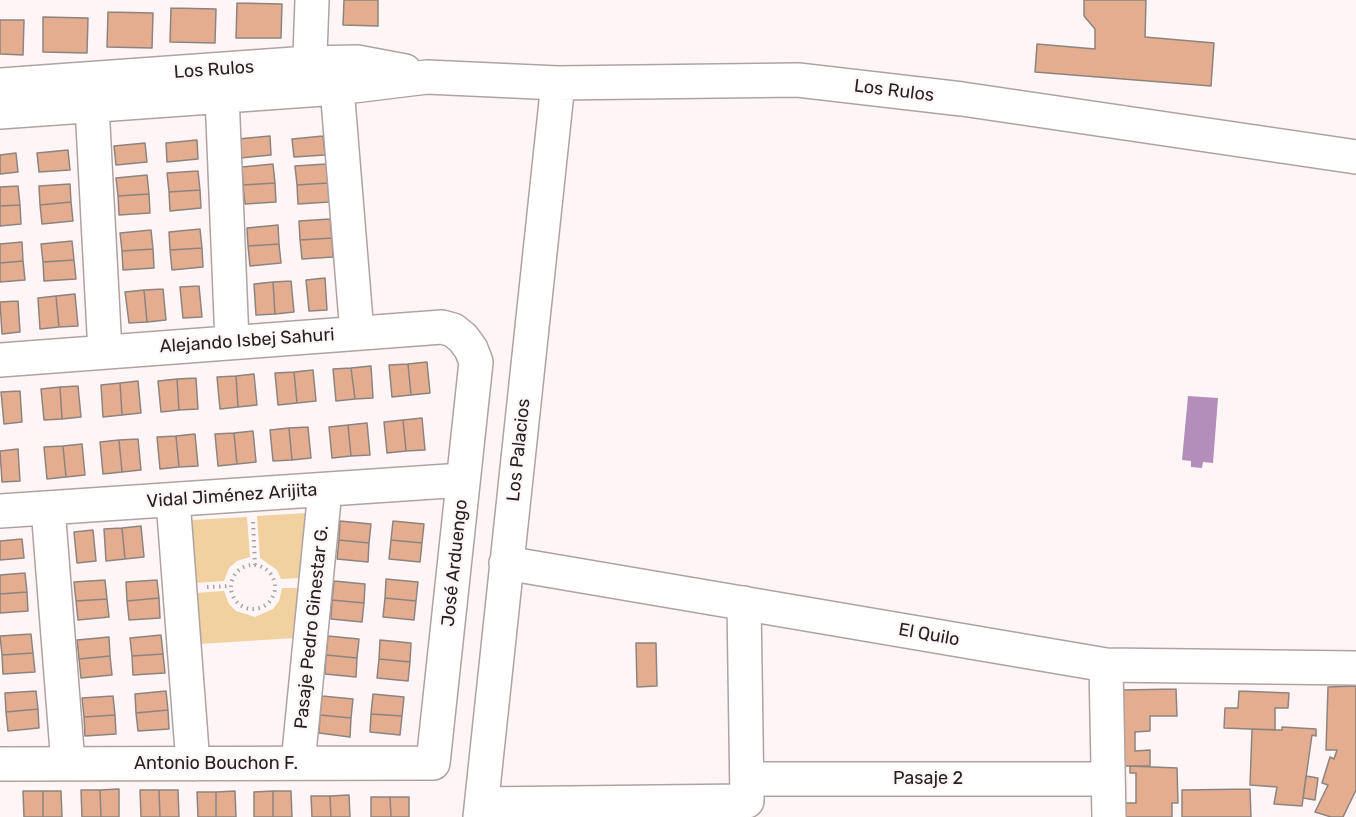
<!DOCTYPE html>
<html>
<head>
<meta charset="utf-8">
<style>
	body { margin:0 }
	canvas { display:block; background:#fef6f6 }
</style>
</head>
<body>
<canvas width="1356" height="817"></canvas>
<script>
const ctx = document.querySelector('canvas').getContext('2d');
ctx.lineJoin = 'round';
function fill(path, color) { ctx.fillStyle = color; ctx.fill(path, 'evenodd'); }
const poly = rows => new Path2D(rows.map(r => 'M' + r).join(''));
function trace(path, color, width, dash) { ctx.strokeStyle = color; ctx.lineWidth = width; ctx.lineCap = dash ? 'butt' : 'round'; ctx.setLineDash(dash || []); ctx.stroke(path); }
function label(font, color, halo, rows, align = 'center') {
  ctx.font = font + ' Rubik,sans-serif'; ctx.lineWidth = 4.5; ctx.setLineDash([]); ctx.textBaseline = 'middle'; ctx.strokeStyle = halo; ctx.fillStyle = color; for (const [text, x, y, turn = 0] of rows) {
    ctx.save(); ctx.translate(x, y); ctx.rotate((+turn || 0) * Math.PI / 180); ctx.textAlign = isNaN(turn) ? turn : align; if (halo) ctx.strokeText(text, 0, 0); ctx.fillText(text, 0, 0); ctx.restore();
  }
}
const green = poly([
	[306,513,300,578,281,579,277,570,260,558,257,516],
	[247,517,250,557,237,561,229,568,224,581,195,583,191,520],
	[282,588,299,588,295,638,199,644,195,593,224,591,229,604,236,611,255,617,273,609,279,601]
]);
const water = poly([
	[1188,396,1218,398,1213,463,1203,462,1202,468,1191,467,1191,461,1182,460]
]);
const building = poly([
	[344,0,378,0,378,26,343,25,344,0],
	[1084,0,1146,0,1145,37,1214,43,1211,86,1035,72,1037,44,1095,49,1095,29,1084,16,1084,0],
	[237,3,282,4,281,38,236,38,237,3],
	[171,8,216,9,215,43,170,42,171,8],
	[108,12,153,13,152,48,107,47,108,12],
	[43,17,88,18,87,53,43,52,43,17],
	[0,20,24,20,23,55,0,54,0,20],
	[270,136,271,155,240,158,238,139,270,136],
	[323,136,325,155,294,157,292,139,323,136],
	[197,140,198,159,167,162,166,143,197,140],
	[145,143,147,162,116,165,114,146,145,143],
	[68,150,70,170,39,172,37,153,68,150],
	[16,153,18,172,0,174,0,155,16,153],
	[273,164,275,183,243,185,242,167,273,164],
	[326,164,328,183,297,185,295,166,326,164],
	[198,171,200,190,169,192,167,173,198,171],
	[147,175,149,194,118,196,116,178,147,175],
	[275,183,276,202,245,204,243,185,275,183],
	[328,183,329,202,298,204,297,185,328,183],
	[70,184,71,202,40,205,39,186,70,184],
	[18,186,20,205,0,206,0,187,18,186],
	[200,190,201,208,170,211,169,192,200,190],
	[149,194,150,213,119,215,118,196,149,194],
	[71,202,73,221,42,224,40,205,71,202],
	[20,205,21,224,0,226,0,206,20,205],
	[330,219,332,238,300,240,299,221,330,219],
	[278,225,279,244,248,246,247,228,278,225],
	[200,229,202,248,170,250,169,232,200,229],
	[151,230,153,249,122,251,120,233,151,230],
	[332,238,333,257,302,259,300,240,332,238],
	[72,241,74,260,43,262,41,244,72,241],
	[22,242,23,261,0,263,0,244,22,242],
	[279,244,281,263,250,266,248,246,279,244],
	[202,248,203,267,172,270,170,250,202,248],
	[153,249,154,268,123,270,122,251,153,249],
	[74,260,76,279,44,281,43,262,74,260],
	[23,261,25,280,0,282,0,263,23,261],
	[325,278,327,310,309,311,306,280,325,278],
	[291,281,294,312,275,314,273,282,291,281],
	[273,282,275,314,256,315,254,284,273,282],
	[199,286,202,317,183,318,180,287,199,286],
	[163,289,166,320,147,322,144,290,163,289],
	[144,290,147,322,129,323,125,292,144,290],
	[75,294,78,326,59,327,56,296,75,294],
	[56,296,59,327,40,329,38,298,56,296],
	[18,301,20,332,2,334,0,302,18,301],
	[427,362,430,393,411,395,408,364,427,362],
	[408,364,411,395,392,397,389,365,408,364],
	[371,366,373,398,355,399,351,368,371,366],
	[351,368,355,399,336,401,333,369,351,368],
	[313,370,316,401,297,403,294,372,313,370],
	[294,372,297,403,278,405,275,373,294,372],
	[254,374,257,405,238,407,236,376,254,374],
	[236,376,238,407,220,409,217,377,236,376],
	[196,378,198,409,179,410,177,379,196,378],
	[177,379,179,410,161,412,158,381,177,379],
	[138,381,141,413,122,415,120,383,138,381],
	[120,383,122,415,103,417,101,385,120,383],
	[78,386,81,417,62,419,60,387,78,386],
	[60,387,62,419,44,420,41,389,60,387],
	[20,391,22,422,4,424,1,392,20,391],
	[422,418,425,450,406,451,403,420,422,418],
	[403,420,406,451,387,453,384,422,403,420],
	[367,423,370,455,351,456,348,425,367,423],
	[348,425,351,456,332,458,329,427,348,425],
	[308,427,311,458,292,460,289,428,308,427],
	[289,428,292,460,273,461,270,430,289,428],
	[253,431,256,462,237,464,234,433,253,431],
	[234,433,237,464,218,466,215,434,234,433],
	[195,434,198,466,179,467,176,436,195,434],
	[176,436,179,467,160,469,157,437,176,436],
	[138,439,141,470,122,472,119,440,138,439],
	[119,440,122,472,103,474,100,442,119,440],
	[82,444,85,475,66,477,63,446,82,444],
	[63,446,66,477,47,479,44,447,63,446],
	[18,449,20,481,2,482,0,451,18,449],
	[340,521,371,524,369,543,339,540,340,521],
	[393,521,424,524,422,543,391,540,393,521],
	[141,526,144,557,125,559,122,528,141,526],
	[122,528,125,559,106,561,104,529,122,528],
	[93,530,96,561,77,563,74,532,93,530],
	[22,539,24,558,0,560,0,541,22,539],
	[339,540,369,543,368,562,337,559,339,540],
	[391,540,422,543,420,562,389,559,391,540],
	[25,573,27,592,0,594,0,575,25,573],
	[386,579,418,582,416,601,385,598,386,579],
	[105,580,107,599,76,601,74,582,105,580],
	[157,580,159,598,127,601,126,582,157,580],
	[334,581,365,584,364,603,332,600,334,581],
	[27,592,28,611,0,613,0,594,27,592],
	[159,598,160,618,129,620,127,601,159,598],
	[385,598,416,601,414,620,383,617,385,598],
	[107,599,109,617,78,620,76,601,107,599],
	[332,600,364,603,362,622,331,619,332,600],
	[31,634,33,653,2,655,0,636,31,634],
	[161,635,163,654,132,656,130,638,161,635],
	[328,636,359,639,357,658,326,655,328,636],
	[109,637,110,656,79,659,77,640,109,637],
	[380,640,411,643,410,662,379,659,380,640],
	[636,643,656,643,657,686,637,687,636,643],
	[33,653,35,672,3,674,2,655,33,653],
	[163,654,165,673,133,675,132,656,163,654],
	[326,655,357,658,356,677,325,674,326,655],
	[110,656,112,675,81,678,79,659,110,656],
	[379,659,410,662,408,681,377,678,379,659],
	[1356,686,1356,790,1343,817,1331,817,1315,812,1328,785,1322,783,1330,757,1334,759,1337,750,1326,750,1328,687,1356,686],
	[1176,689,1177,716,1150,716,1150,731,1135,732,1135,751,1150,750,1150,766,1123,766,1122,690,1176,689],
	[36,691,38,709,6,712,5,693,36,691],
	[166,691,168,710,136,713,135,694,166,691],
	[1239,691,1289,693,1288,708,1275,708,1275,730,1224,728,1225,708,1238,708,1239,691],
	[373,694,404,697,402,716,371,714,373,694],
	[113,696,115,715,84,717,82,698,113,696],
	[322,696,353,699,351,718,320,715,322,696],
	[38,709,39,728,8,731,6,712,38,709],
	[168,710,169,729,138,731,136,713,168,710],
	[371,714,402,716,400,735,370,732,371,714],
	[115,715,116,734,85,736,84,717,115,715],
	[320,715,351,718,350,737,319,733,320,715],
	[1282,727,1316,729,1316,736,1312,735,1302,806,1274,804,1277,787,1250,785,1252,729,1282,730,1282,727],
	[1130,766,1177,768,1178,803,1172,803,1172,817,1124,817,1124,803,1136,803,1136,773,1130,773,1130,766],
	[1306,776,1318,778,1315,800,1303,798,1306,776],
	[119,789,119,817,101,817,100,790,119,789],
	[1250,789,1251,817,1182,817,1182,790,1250,789],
	[81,790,100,790,101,817,82,817,81,790],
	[140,790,159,790,160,817,141,817,140,790],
	[159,790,178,790,179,817,160,817,159,790],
	[23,791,43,791,43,817,24,817,23,791],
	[43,791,61,791,62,817,43,817,43,791],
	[235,791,236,817,216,817,216,792,235,791],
	[273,791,273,817,254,817,254,792,273,791],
	[273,791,291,791,292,817,273,817,273,791],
	[197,792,216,792,216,817,198,817,197,792],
	[349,795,350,817,331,817,330,796,349,795],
	[311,796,330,796,331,817,312,817,311,796],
	[371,797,390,797,391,817,371,817,371,797],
	[390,797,409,797,409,817,391,817,390,797]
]);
const path = poly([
	[253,522,255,565],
	'231 587a22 22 0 1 1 44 0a22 22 0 1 1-44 0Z',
	[207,587,230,586]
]);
const minor = poly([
	[309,83,312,0],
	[0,85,308,63,357,62,405,71],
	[337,88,357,333],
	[222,95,232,342],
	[92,106,105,352],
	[0,112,337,88,427,77,558,83,798,80,962,99,1356,157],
	[0,360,442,327,453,330,463,338,471,349,476,362,433,763,0,764],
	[173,500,193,764],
	[48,508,68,764],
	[0,511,463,480],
	[506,563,1106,665,1356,668],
	[744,603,747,800],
	[1106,665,1109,817],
	[298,763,325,490],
	[747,779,1108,779],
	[482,804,747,801],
	[480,817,558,83]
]);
const streetNames = [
	["Los Rulos",214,70,-4],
	["Los Rulos",894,91,7],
	["Alejando Isbej Sahuri",247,341,-4],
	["Los Palacios",519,450,-84],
	["Vidal Jiménez Arijita",232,496,-4],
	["José Arduengo",455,563,-84],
	["Pasaje Pedro Ginestar G.",312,627,-84],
	["El Quilo",929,635,10],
	["Antonio Bouchon F.",216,764],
	["Pasaje 2",928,779]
];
fill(green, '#f0d19f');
fill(water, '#b38ebb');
fill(building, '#e4ad8f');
trace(building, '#8d847f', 1.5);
trace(minor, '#afa3a2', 36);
trace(path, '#a9a2a2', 4, [1.5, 4.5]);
trace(minor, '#fff', 33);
label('18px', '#262221', '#fef6f6', streetNames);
</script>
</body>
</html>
